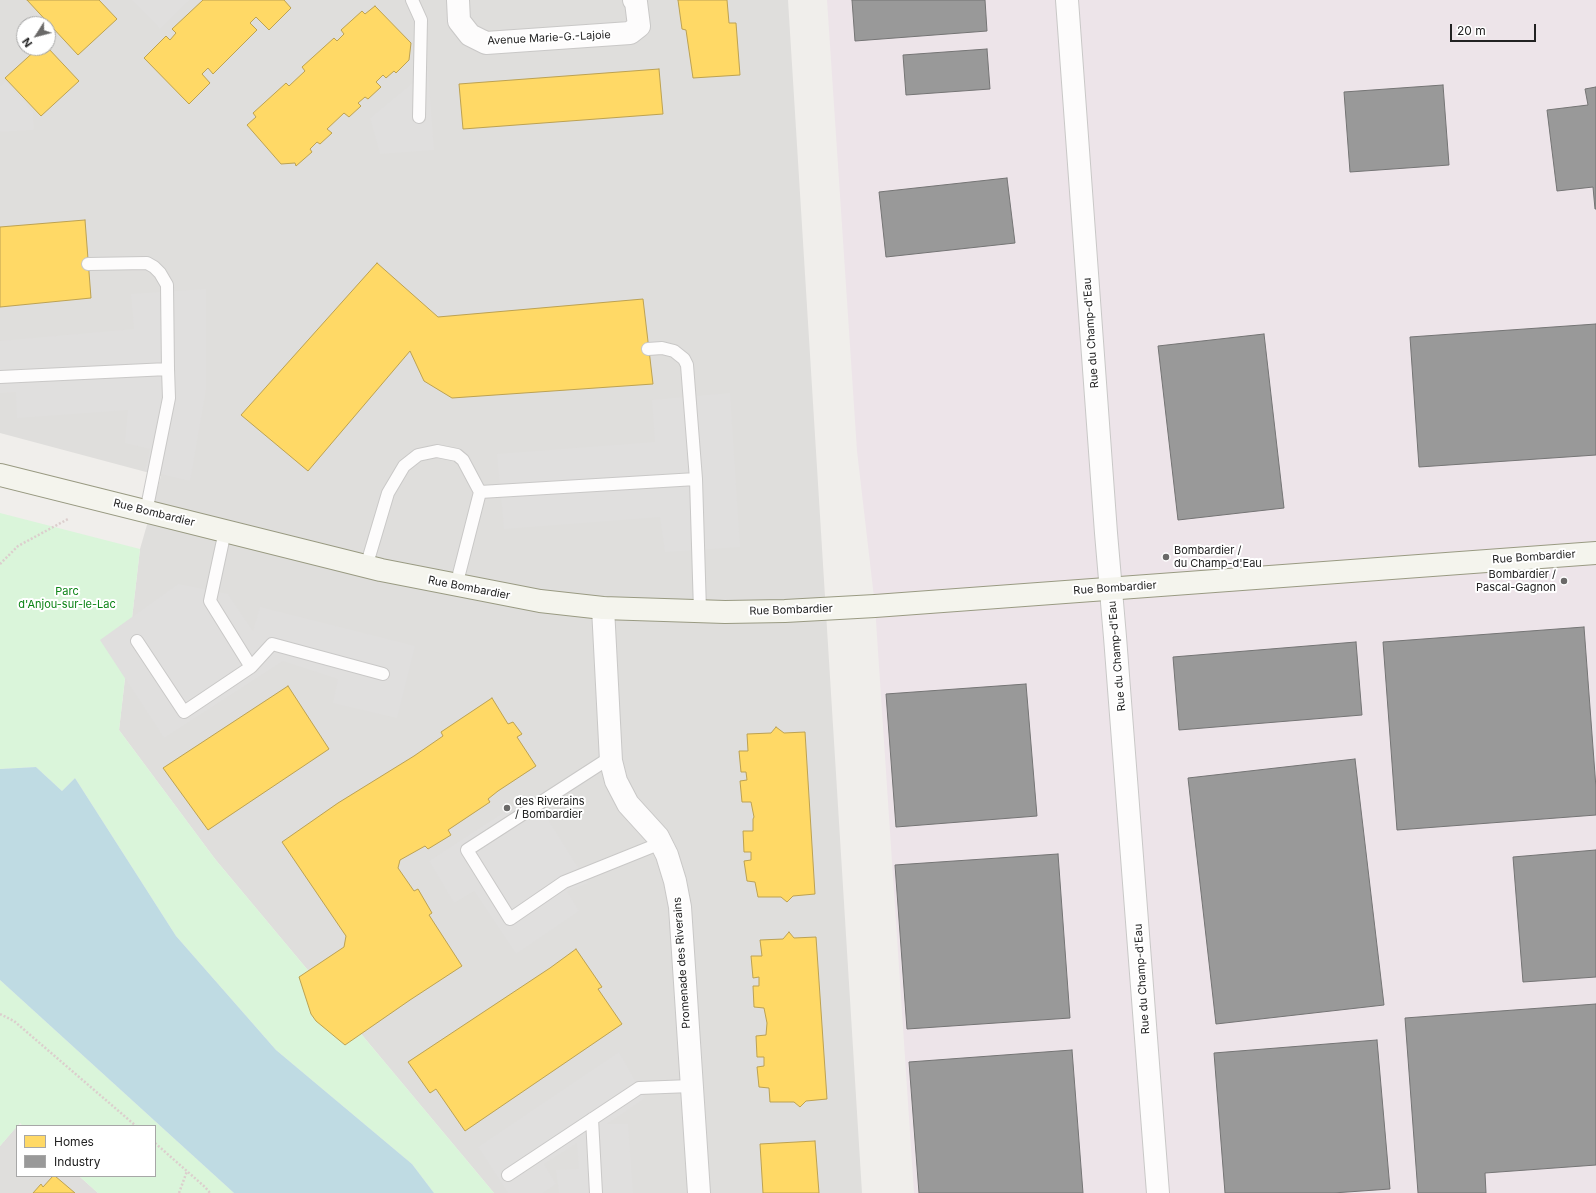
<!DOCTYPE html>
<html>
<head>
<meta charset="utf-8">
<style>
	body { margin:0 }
	#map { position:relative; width:1596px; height:1193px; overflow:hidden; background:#f0eeeb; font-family:Inter,sans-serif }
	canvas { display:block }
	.legend { position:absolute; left:16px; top:1125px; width:140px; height:52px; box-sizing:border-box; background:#fff; border:1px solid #a7a7a7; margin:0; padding:5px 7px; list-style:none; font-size:12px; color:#222 }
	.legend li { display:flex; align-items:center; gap:8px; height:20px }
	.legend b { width:20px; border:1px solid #a7a7a7 }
	.north { position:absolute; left:16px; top:16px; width:40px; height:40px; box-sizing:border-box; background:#fff; border:1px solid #a7a7a7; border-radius:50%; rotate:234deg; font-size:11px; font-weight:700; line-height:16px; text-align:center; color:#222 }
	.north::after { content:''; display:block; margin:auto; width:14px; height:18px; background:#6a6968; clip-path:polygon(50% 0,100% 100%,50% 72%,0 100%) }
	.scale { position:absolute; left:1450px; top:24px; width:86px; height:18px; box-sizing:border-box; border:2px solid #222; border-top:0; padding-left:5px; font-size:12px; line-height:14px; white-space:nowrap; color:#222; -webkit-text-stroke:3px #fff; paint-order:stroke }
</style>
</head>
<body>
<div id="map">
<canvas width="1596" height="1193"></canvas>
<ul class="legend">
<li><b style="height:11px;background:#ffd966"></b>Homes</li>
<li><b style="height:11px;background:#999"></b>Industry</li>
</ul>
<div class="north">N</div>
<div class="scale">20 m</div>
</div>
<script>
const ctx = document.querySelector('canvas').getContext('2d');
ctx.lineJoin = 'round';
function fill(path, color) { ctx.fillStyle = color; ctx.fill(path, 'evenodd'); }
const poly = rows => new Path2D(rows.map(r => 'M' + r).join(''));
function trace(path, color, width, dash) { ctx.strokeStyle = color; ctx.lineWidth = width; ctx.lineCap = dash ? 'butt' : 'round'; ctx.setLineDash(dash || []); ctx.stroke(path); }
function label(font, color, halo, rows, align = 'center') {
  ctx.font = font + ' Inter,sans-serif'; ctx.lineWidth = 4; ctx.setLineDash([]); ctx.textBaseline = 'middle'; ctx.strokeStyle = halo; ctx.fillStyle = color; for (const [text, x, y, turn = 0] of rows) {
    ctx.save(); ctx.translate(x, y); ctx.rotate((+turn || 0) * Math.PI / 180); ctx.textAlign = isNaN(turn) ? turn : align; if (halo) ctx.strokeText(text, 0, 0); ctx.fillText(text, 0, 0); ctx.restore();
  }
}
const residential = poly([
	[0,0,788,0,862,1193,494,1193,215,859,119,730,140,549,161,476,0,433],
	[24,24,48,24,48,48,24,48],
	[17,1126,17,1176,79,1176,98,1193,0,1193,0,1146]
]);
const industrial = poly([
	[827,0,1596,0,1596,1193,914,1193,875,606,857,451]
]);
const park = poly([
	[0,513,140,549,119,730,215,859,494,1193,434,1193,412,1164,276,1050,176,936,75,778,62,791,36,767,0,769],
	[0,980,234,1193,98,1193,79,1176,155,1176,155,1126,23,1126,20,1123,0,1146]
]);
const parking = poly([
	[132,0,190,0,160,29],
	[428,70,434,150,380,154,370,118],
	[6,81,33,112,34,130,0,132,0,86],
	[206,289,206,390,190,481,145,470,150,449,125,443,128,410,17,418,16,392,0,393,0,341,134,329,131,294],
	[730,393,740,547,665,552,660,517,504,529,497,454,655,442,652,400],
	[178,584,228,594,253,631,260,607,415,646,397,718,333,703,338,679,283,661,164,738,100,640],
	[532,794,588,883,567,891,579,911,516,954,474,891,454,903,429,861],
	[619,1052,645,1098,607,1124,628,1124,633,1193,559,1193,556,1170,579,1169,577,1143,544,1164,556,1184,543,1193,508,1193,478,1147]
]);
const water = poly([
	[36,767,62,791,75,778,176,936,276,1050,412,1164,434,1193,234,1193,0,980,0,769]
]);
const homes = poly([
	[27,0,99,0,117,19,78,55,27,0],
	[203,0,284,0,291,8,269,30,256,17,250,23,257,30,213,74,208,68,202,74,210,83,189,104,144,58,166,36,170,40,176,33,172,29,203,0],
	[678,0,727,0,729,23,736,23,740,75,693,78,686,30,682,29,678,0],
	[375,6,411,43,409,60,396,73,394,71,386,78,383,75,376,82,381,87,368,99,365,97,358,103,361,106,349,117,344,113,327,129,332,133,320,144,317,142,310,149,312,152,296,166,295,163,281,164,247,125,256,117,253,113,286,83,289,86,305,71,302,67,334,38,337,41,344,34,341,30,362,11,365,14,375,6],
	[38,48,48,48,79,81,41,116,5,78,38,48],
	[659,69,663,114,463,129,459,84,659,69],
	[85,220,91,298,0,307,0,227,85,220],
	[377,263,438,317,643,299,653,384,452,398,424,381,410,351,308,471,241,415,377,263],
	[288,686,329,749,208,830,163,768,288,686],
	[492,698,508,724,513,722,522,734,517,737,536,766,498,791,488,799,490,802,448,830,451,835,428,849,425,846,400,860,398,868,414,891,418,889,432,913,429,915,462,966,410,1000,345,1045,316,1021,311,1014,299,977,344,947,346,936,282,842,338,803,414,756,443,736,441,732,492,698],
	[776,727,784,733,805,732,815,894,793,896,787,902,781,897,758,897,755,882,747,881,744,861,751,860,751,852,744,852,743,831,753,831,753,819,754,817,751,802,742,802,740,781,747,780,746,772,741,772,739,751,748,751,747,734,771,733,776,727],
	[789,932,794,938,816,937,827,1099,806,1101,800,1107,794,1102,770,1102,769,1088,759,1087,757,1067,764,1066,764,1057,757,1057,756,1036,766,1035,767,1023,764,1008,754,1007,753,986,759,986,759,977,753,978,751,956,762,956,760,940,783,939,789,932],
	[576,949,602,987,598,989,622,1024,465,1131,436,1089,430,1093,408,1062,550,968,576,949],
	[815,1141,819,1193,763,1193,760,1144,815,1141],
	[53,1176,55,1176,75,1193,33,1193,41,1184,43,1187,53,1176]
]);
const industry = poly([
	[852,0,985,0,987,31,855,41,852,0],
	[987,49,990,89,906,95,903,55,987,49],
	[1443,85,1449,165,1350,172,1344,92,1443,85],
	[1596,87,1596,209,1595,209,1593,187,1557,191,1547,110,1588,105,1585,89,1596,87],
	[1007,178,1015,243,886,257,879,192,1007,178],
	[1596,324,1596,455,1419,467,1410,337,1596,324],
	[1264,334,1284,508,1178,520,1158,346,1264,334],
	[1584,627,1596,788,1596,815,1397,830,1383,642,1584,627],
	[1356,642,1362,715,1179,730,1173,657,1356,642],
	[1026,684,1037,816,896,827,886,694,1026,684],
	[1355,759,1384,1005,1216,1024,1188,778,1355,759],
	[1596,850,1596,977,1523,982,1513,857,1596,850],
	[1058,854,1070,1018,907,1029,895,865,1058,854],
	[1596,1004,1596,1165,1485,1173,1486,1193,1418,1193,1405,1018,1596,1004],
	[1377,1040,1390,1189,1333,1193,1225,1193,1214,1053,1377,1040],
	[1072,1050,1083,1193,919,1193,909,1062,1072,1050]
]);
const path = poly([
	[0,564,18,546,68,519],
	[0,1014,14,1021,136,1126],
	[155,1143,205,1187,210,1193],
	[179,1193,187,1171]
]);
const lane = poly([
	[412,0,421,20,419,117],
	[88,264,147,263,154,267,160,273,167,285,168,369],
	[648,349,662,348,674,351,684,359,687,365,696,479],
	[0,377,168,369,169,398,146,512],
	[366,567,388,493,404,466,418,455,437,451,457,455,463,460,480,492],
	[456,586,480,492,696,479,700,611],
	[137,641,184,712,251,667,210,601,225,531],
	[251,667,272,644,383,674],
	[611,757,467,850,510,919,564,882,661,843],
	[592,1119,596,1193],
	[508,1175,639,1088,691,1086]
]);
const street = poly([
	[458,0,459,21,470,35,486,43,630,33,639,26,636,2,634,0],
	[1067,0,1106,533,1115,637,1158,1193],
	[603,608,611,761,616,781,628,804,658,837,667,855,675,881,680,907,699,1193]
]);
const secondary = poly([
	[0,475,381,570,540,601,603,608,725,612,785,611,875,606,1596,553]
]);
const markers = [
	[1166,557,4,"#6a6968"],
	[1564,581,4,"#6a6968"],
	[507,808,4,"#6a6968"]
];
const streetNames = [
	["Avenue Marie-G.-Lajoie",549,38,-3],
	["Rue du Champ-d'Eau",1091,333,-94],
	["Rue Bombardier",154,513,14],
	["Rue Bombardier",1534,557,-4],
	["Rue Bombardier",469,588,11],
	["Rue Bombardier",1115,588,-4],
	["Rue Bombardier",791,610,-2],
	["Rue du Champ-d'Eau",1117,656,-95],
	["Promenade des Riverains",682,963,-94],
	["Rue du Champ-d'Eau",1142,979,-94]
];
const poiNames = [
	["Bombardier /",1174,551],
	["du Champ-d'Eau",1174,564],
	["Bombardier /",1556,575,"right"],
	["Pascal-Gagnon",1556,588,"right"],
	["des Riverains",515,802],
	["/ Bombardier",515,815]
];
const parkNames = [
	["Parc",67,592],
	["d'Anjou-sur-le-Lac",67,605]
];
fill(residential, '#dfdedc');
fill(industrial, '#ede4e9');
fill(park, '#daf5da');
fill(parking, '#e0dfde');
fill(water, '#bfdbe3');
fill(homes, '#ffd966');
trace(homes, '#bda252', 1);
fill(industry, '#999');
trace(industry, '#757575', 1);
trace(lane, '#c9c8c7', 14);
trace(street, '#c9c8c7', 24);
trace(secondary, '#999a82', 24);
trace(path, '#dccecd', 2.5, [2, 2]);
trace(lane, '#fdfcfc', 12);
trace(street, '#fdfcfc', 22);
trace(secondary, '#f4f4ed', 22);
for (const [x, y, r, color] of markers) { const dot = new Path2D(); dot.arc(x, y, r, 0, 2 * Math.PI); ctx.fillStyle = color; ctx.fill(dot); trace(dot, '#fff', 1.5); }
label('11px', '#222', '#fff', streetNames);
label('11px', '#222', '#fff', poiNames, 'left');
label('11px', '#0c8416', '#fff', parkNames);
</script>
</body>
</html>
